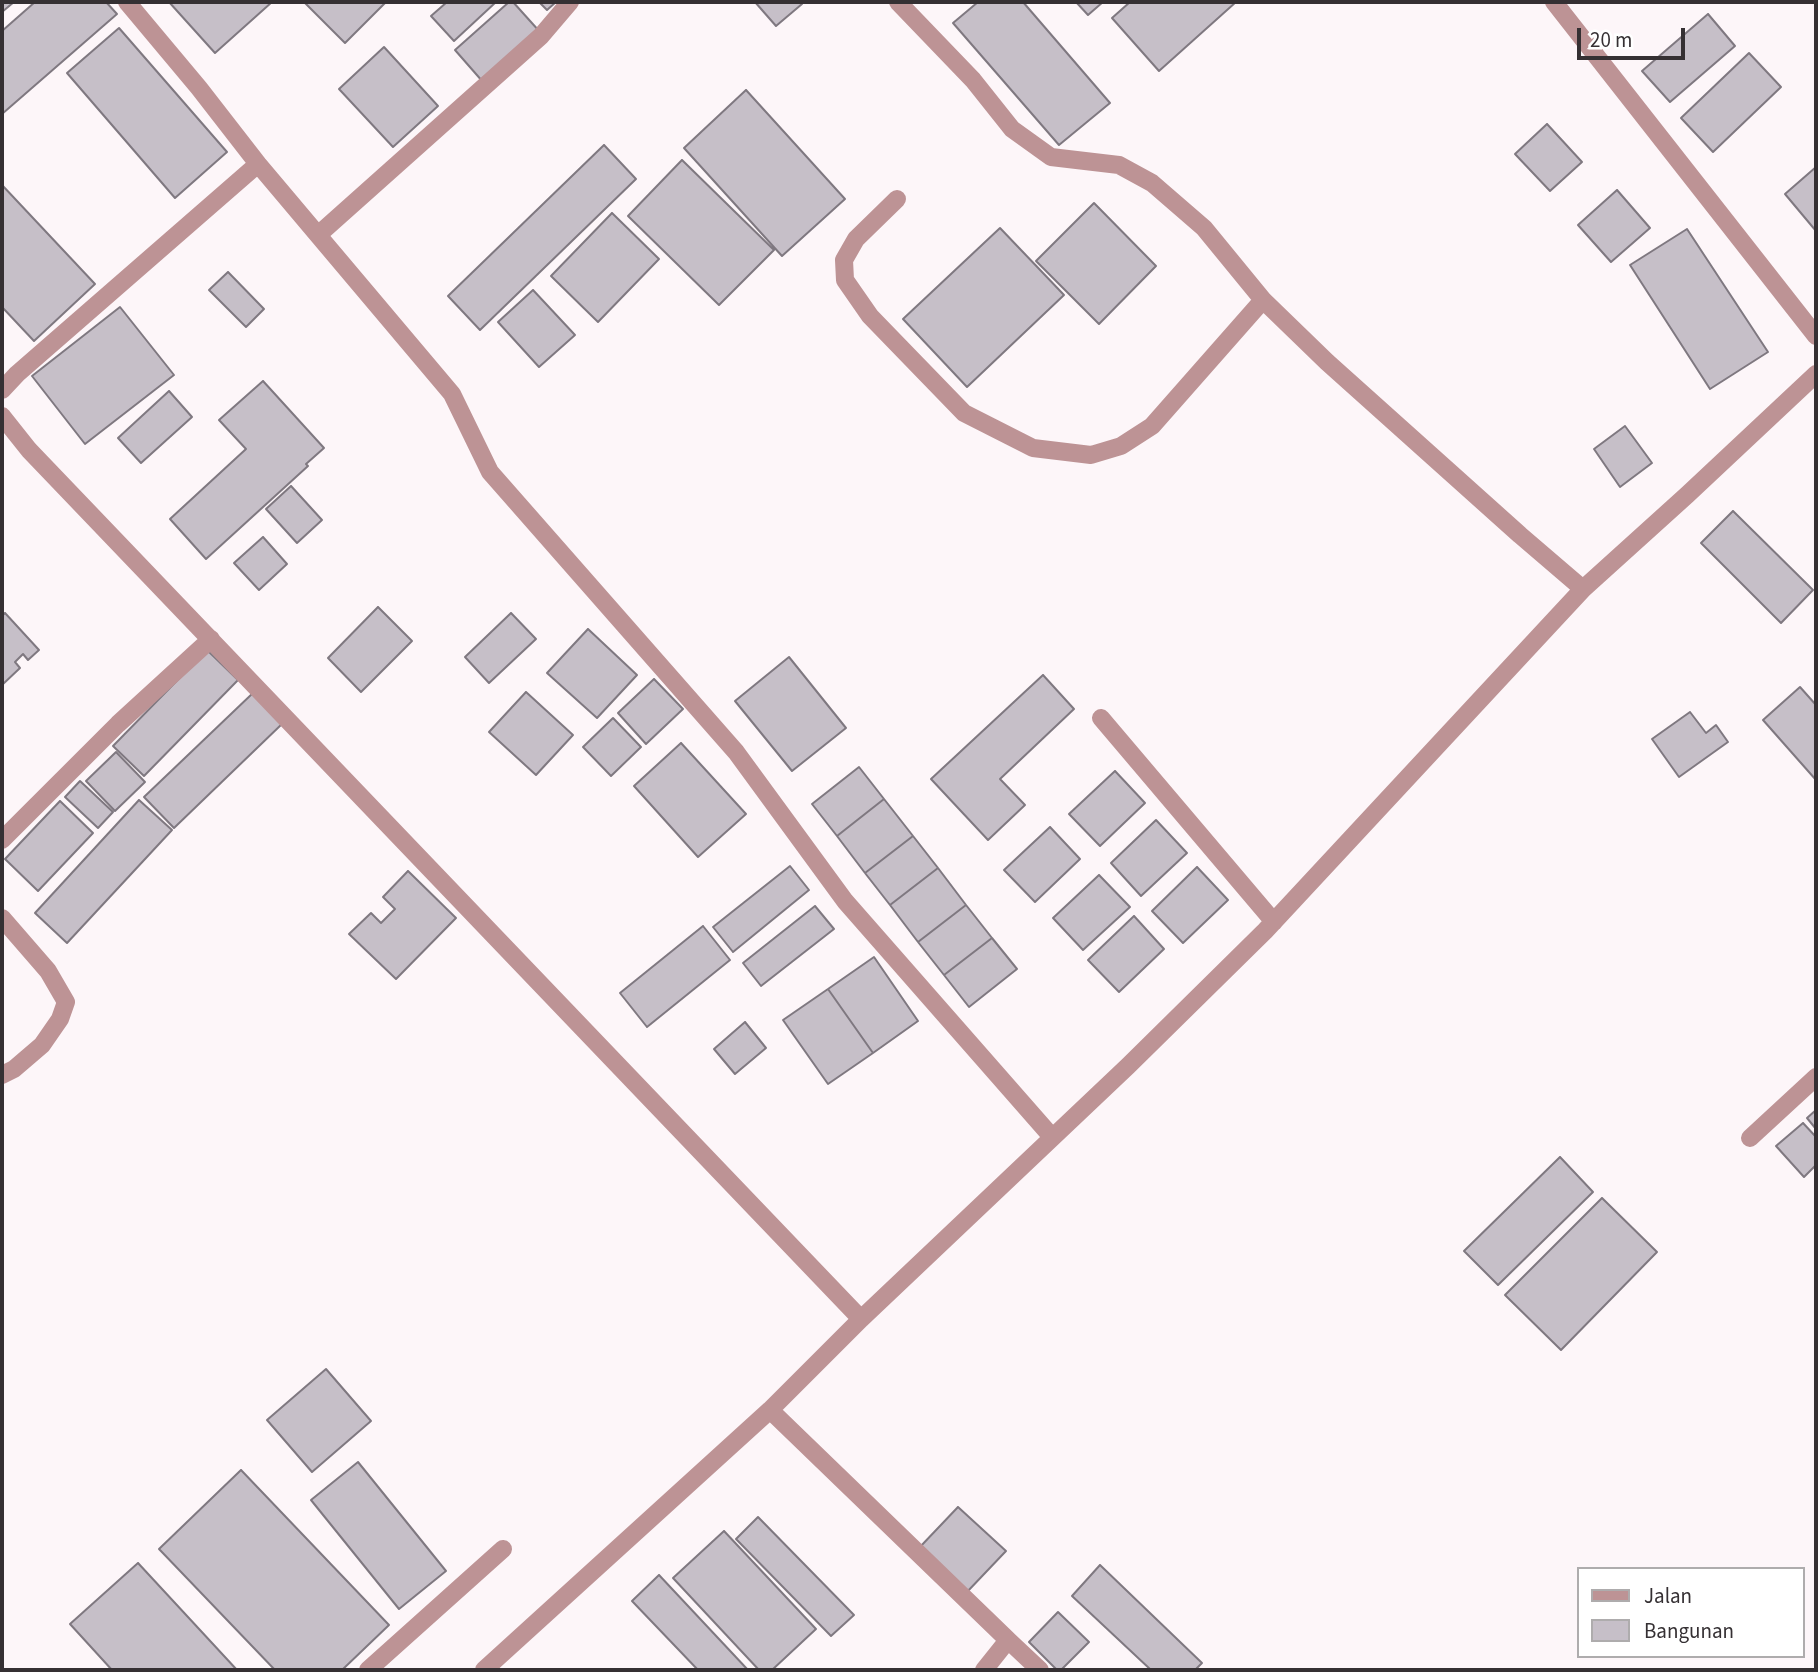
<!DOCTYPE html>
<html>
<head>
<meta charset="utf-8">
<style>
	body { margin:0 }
	#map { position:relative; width:1818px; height:1672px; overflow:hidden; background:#fdf6f9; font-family:"Source Sans 3",sans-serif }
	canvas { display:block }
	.frame { position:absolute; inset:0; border:4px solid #353033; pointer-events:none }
	.legend { position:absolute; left:1577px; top:1567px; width:228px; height:91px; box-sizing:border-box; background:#fff; border:2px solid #aeacad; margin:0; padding:9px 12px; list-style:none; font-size:21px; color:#353033 }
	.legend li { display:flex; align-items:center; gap:14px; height:35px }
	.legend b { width:35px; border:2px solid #aeacad }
	.scale { position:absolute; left:1577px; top:28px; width:108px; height:32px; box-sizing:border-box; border:4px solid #353033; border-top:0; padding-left:9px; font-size:21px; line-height:24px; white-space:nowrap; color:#353033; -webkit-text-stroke:5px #fff; paint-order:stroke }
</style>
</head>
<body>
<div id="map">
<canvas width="1818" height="1672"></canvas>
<div class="frame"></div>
<ul class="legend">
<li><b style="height:9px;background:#bd9395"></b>Jalan</li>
<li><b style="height:19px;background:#c6bfc8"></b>Bangunan</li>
</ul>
<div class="scale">20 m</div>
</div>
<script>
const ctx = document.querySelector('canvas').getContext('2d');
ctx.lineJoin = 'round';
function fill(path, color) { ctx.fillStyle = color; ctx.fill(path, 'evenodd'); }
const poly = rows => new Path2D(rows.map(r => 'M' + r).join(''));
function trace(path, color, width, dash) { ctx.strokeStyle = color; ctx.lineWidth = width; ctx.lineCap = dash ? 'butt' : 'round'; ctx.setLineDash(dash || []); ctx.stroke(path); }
const building = poly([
	[2,2,14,2,2,12,2,2],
	[35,2,106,2,117,14,2,114,2,31,35,2],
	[169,2,272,2,215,53,169,2],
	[304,2,386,2,345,43,304,2],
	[447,2,496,2,454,41,431,16,447,2],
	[509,2,513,2,540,32,483,82,455,50,509,2],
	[539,2,556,2,547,10,539,2],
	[755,2,800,2,802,4,776,26,755,2],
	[978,2,1023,2,1110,103,1059,145,953,23,978,2],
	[1076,2,1103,2,1088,15,1076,2],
	[1130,2,1236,2,1159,71,1112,18,1130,2],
	[1708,14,1735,46,1670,102,1642,71,1708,14],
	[119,28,227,152,175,198,67,73,119,28],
	[384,47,438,106,393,147,339,89,384,47],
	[1749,53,1781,87,1713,152,1681,118,1749,53],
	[746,90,845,199,782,256,684,148,746,90],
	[1547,124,1582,162,1550,191,1515,154,1547,124],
	[604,145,636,179,480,330,448,296,604,145],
	[682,160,774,250,719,305,628,216,682,160],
	[1816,167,1816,231,1785,194,1816,167],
	[2,185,95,284,34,341,2,307,2,185],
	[1617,190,1650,228,1611,262,1578,225,1617,190],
	[1094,203,1156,266,1099,324,1036,261,1094,203],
	[612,213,659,259,598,322,551,276,612,213],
	[1000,228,1064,295,967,387,903,319,1000,228],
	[1687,229,1768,352,1710,389,1630,265,1687,229],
	[228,272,264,309,246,327,209,290,228,272],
	[533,290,575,335,539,367,498,322,533,290],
	[120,307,174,375,85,444,32,376,120,307],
	[263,381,324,448,306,464,308,466,206,559,170,519,246,449,219,420,263,381],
	[169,391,192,417,141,463,118,438,169,391],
	[1625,426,1652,463,1620,487,1594,449,1625,426],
	[291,486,322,520,297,543,266,509,291,486],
	[1733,511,1813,590,1781,623,1701,543,1733,511],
	[263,537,287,564,259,590,234,563,263,537],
	[378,607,412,641,361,692,328,658,378,607],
	[5,613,39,650,28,660,23,654,15,662,20,668,2,685,2,616,5,613],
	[511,613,536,639,489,683,465,657,511,613],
	[588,629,637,675,597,718,547,673,588,629],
	[207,650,238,680,144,776,113,746,207,650],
	[789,657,846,728,792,771,735,701,789,657],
	[1043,675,1074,709,1000,779,1025,805,988,840,931,779,1043,675],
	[654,679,683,709,646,744,618,713,654,679],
	[1800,687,1816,705,1816,780,1763,720,1800,687],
	[254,692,283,723,174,828,144,797,254,692],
	[526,692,573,735,536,775,489,732,526,692],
	[1690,712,1706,733,1716,725,1728,742,1679,777,1652,739,1690,712],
	[613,718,641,747,611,776,583,747,613,718],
	[681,743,746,814,698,857,634,786,681,743],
	[116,752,145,782,115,811,86,781,116,752],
	[859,767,884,799,837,836,812,804,859,767],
	[1115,771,1145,803,1100,846,1069,814,1115,771],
	[80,781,113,812,98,828,65,797,80,781],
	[884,799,913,836,865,873,837,836,884,799],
	[139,800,172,830,67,943,35,913,139,800],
	[60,801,93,833,38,891,5,859,60,801],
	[1156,820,1187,853,1141,896,1111,863,1156,820],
	[1050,827,1080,859,1035,902,1004,870,1050,827],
	[913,836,938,868,890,905,865,873,913,836],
	[790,866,809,890,733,952,713,927,790,866],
	[1197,867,1228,900,1183,943,1152,911,1197,867],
	[938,868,966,905,918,942,890,905,938,868],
	[408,871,456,918,396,979,349,934,371,913,381,923,395,909,383,897,408,871],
	[1099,875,1130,907,1083,950,1053,918,1099,875],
	[966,905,992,938,944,975,918,942,966,905],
	[815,906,834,929,761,986,743,963,815,906],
	[1134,916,1164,949,1119,992,1088,960,1134,916],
	[703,926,730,960,647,1027,620,993,703,926],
	[992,938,1017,969,969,1007,944,975,992,938],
	[874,957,918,1021,873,1053,828,989,874,957],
	[828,989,873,1053,828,1084,783,1020,828,989],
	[745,1022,766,1048,735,1074,714,1049,745,1022],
	[1816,1110,1816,1129,1807,1118,1816,1110],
	[1803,1123,1816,1137,1816,1165,1804,1177,1776,1146,1803,1123],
	[1560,1157,1593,1192,1498,1285,1464,1251,1560,1157],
	[1602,1198,1657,1252,1561,1350,1505,1295,1602,1198],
	[326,1369,371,1421,312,1472,267,1420,326,1369],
	[358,1462,446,1571,399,1609,311,1500,358,1462],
	[241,1470,389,1625,342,1670,275,1670,159,1549,241,1470],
	[958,1507,1006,1551,966,1593,919,1548,958,1507],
	[758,1517,854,1615,831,1636,736,1539,758,1517],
	[724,1531,816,1629,772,1670,759,1670,673,1578,724,1531],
	[138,1563,237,1670,112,1670,70,1624,138,1563],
	[1100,1565,1202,1663,1195,1670,1151,1670,1072,1596,1100,1565],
	[659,1575,748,1670,698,1670,632,1601,659,1575],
	[1058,1612,1089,1642,1061,1670,1057,1670,1029,1642,1058,1612]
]);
const lane = poly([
	[368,1670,503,1549]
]);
const street = poly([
	[127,2,199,88,258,164,452,394,490,472,736,752,845,901,1052,1137],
	[898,2,973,80,1012,129,1051,157,1119,165,1152,183,1204,228,1263,300,1327,362,1520,535,1583,589],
	[1554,2,1816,336],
	[897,199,856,239,844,260,845,280,870,316,964,413,1033,448,1091,455,1121,446,1152,426,1263,300],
	[318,235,541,36,570,2],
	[2,390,17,374,258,164],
	[2,416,29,450,861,1319],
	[1101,718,1274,922],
	[2,840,118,724,211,639],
	[2,918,48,971,66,1002,60,1019,42,1045,14,1069,2,1075],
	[1750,1138,1816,1077],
	[770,1410,1008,1640,984,1670],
	[1008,1640,1040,1670],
	[484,1670,770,1410,861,1319,1128,1066,1265,931,1583,589,1687,495,1816,374]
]);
fill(building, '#c6bfc8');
trace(building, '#7f7880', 2);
trace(lane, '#bd9395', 18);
trace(street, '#bd9395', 18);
</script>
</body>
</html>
